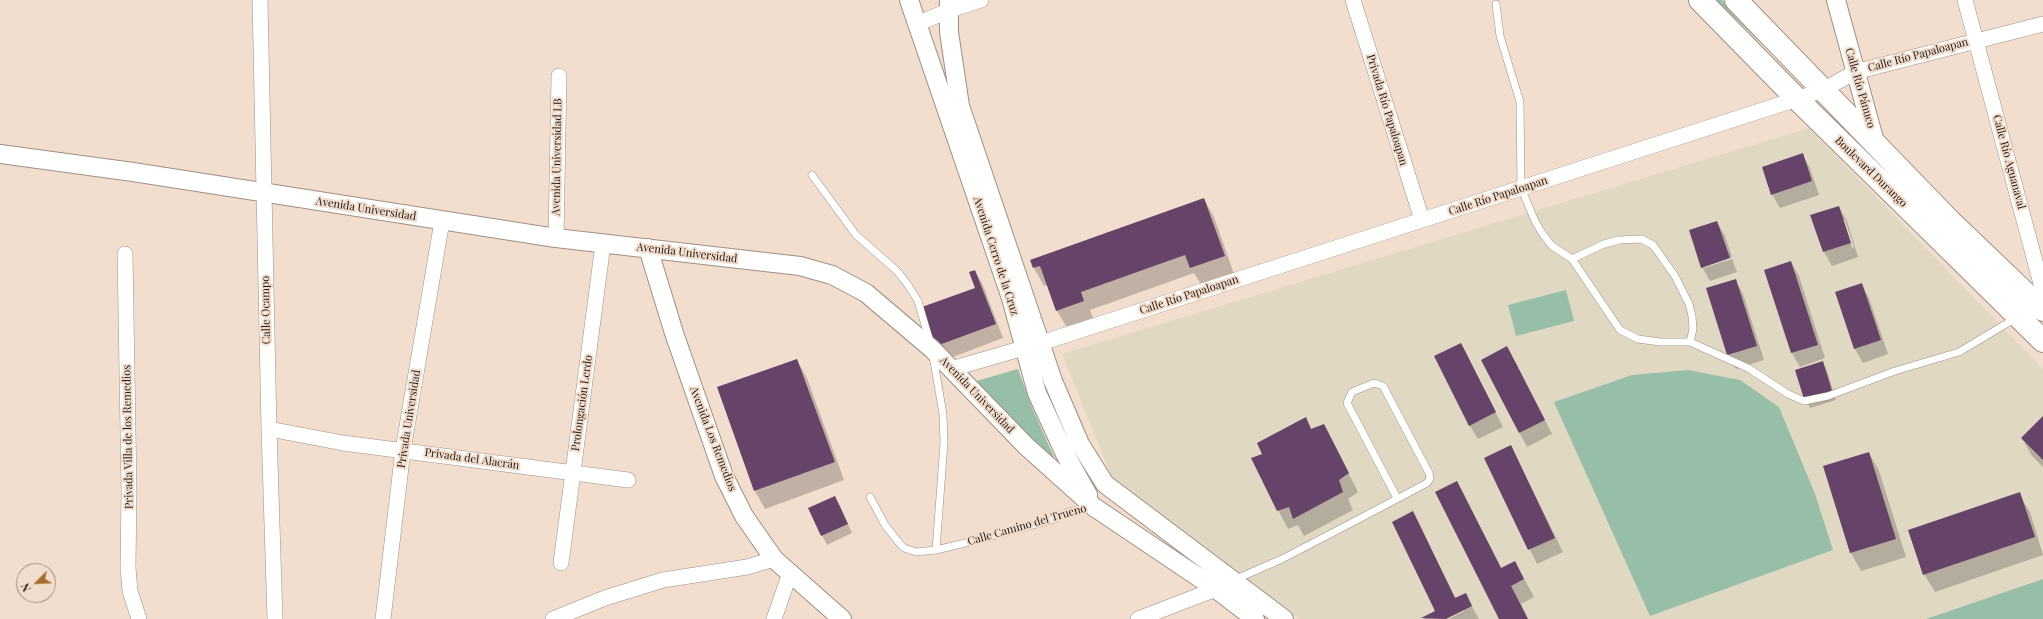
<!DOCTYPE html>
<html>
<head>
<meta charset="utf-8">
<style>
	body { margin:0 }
	#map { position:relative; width:2043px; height:619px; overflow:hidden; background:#f2dece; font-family:"Playfair Display",serif }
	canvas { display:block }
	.north { position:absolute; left:16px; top:563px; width:40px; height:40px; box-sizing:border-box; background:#f2dece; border:1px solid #9e8f83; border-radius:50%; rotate:246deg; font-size:11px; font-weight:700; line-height:16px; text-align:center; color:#1f1812 }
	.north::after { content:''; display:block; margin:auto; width:14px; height:18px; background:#a76f2d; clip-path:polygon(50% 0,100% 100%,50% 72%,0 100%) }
</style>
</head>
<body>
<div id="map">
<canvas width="2043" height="619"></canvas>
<div class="north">N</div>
</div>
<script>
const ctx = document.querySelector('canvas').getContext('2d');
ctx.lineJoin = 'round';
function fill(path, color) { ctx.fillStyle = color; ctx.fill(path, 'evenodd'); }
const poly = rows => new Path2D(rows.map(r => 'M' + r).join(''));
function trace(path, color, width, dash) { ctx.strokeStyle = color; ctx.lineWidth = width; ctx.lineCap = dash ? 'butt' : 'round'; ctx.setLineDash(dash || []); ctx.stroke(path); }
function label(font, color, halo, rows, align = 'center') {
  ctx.font = font + ' "Playfair Display",serif'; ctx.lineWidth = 4; ctx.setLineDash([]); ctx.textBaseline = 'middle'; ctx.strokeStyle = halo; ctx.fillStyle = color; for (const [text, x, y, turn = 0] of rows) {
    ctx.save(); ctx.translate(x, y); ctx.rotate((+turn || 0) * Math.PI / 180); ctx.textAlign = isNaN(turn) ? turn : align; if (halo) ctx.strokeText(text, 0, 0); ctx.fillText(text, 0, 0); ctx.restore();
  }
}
const commercial = poly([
	[1809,128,2043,369,2043,619,1299,619,1115,485,1062,354]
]);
const green = poly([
	[1716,0,1722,0,1791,69,1790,71],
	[1566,290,1574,321,1516,336,1508,305],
	[1018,369,1033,410,1054,457,1051,459,973,382],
	[1688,370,1740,380,1779,407,1815,494,1833,550,1650,616,1554,402,1632,375],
	[2043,579,2043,619,1926,619]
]);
const shadow = poly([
	[1802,154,1810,168,1819,195,1780,208,1772,194],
	[1204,199,1214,217,1234,274,1202,286,1194,273,1090,310,1094,320,1068,329,1057,311,1048,285,1044,286,1034,268],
	[1839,207,1847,221,1858,257,1832,266,1824,252,1812,216],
	[1843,220,1845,220,1854,247,1852,248],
	[1717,222,1725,236,1732,257,1703,266,1703,268,1732,259,1737,272,1710,281,1702,267],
	[1791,262,1799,276,1825,358,1800,367,1792,353,1766,270],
	[975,271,983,285,1003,338,945,360,937,346,976,288],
	[1735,280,1743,294,1764,360,1736,369,1728,355,1707,289],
	[1861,284,1869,298,1888,354,1863,363,1855,349,1836,292],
	[1461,344,1503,427,1478,439,1470,426],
	[797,360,807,378,844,480,765,509,755,491],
	[1482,360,1515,361,1552,434,1527,447],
	[1822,362,1827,371,1836,400,1810,408,1805,399],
	[2043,417,2043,467,2032,456,2022,438],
	[1306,418,1312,430,1324,425,1358,492,1348,499,1353,510,1304,536,1298,525,1288,529,1252,459,1264,455],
	[1511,446,1563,552,1537,564,1486,458],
	[1869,453,1879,471,1906,557,1861,571,1851,553],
	[1457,482,1502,569,1515,562,1525,580,1534,597,1521,604,1528,619,1500,619],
	[2019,494,2030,512,2043,555,1935,592,1924,574],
	[840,506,852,533,827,545,809,509],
	[1413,513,1456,599,1465,594,1479,619,1449,619,1464,611,1464,609,1444,619,1423,619,1437,611]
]);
const building = poly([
	[1803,153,1812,181,1771,195,1762,167],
	[1204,198,1225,256,1190,268,1185,255,1081,292,1084,301,1056,311,1040,266,1033,268,1030,260],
	[1839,206,1851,243,1823,252,1810,215],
	[1717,221,1730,258,1701,268,1689,230],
	[1791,261,1818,345,1791,353,1764,270],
	[975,270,996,324,936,346,922,307,975,288,969,272],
	[1736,279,1757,346,1727,355,1706,288],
	[1862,283,1881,340,1854,349,1835,292],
	[1461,343,1496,412,1469,426,1434,356],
	[1507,346,1545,420,1519,433,1481,360],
	[797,359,835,462,754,491,717,387],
	[1823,361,1832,391,1804,399,1795,370],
	[2043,416,2043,460,2021,438],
	[1306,417,1311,429,1324,424,1349,473,1339,480,1343,492,1293,519,1289,507,1277,511,1251,458,1262,454,1257,443],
	[1511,445,1555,538,1528,550,1484,458],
	[1869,452,1896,539,1850,553,1823,466],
	[1457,481,1501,568,1515,561,1524,579,1511,586,1528,619,1499,619,1435,492],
	[2020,492,2035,537,1923,575,1908,530],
	[835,496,848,524,821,536,808,508],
	[1413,511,1455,598,1466,593,1472,606,1446,619,1421,618,1435,611,1392,522]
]);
const service = poly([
	[1496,4,1500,36,1520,102,1521,188,1535,221,1542,233,1552,246,1572,259,1620,330,1638,339,1660,342,1690,342,1748,368,1788,394,1804,401,1828,396,1895,371,1959,352,2016,318],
	[812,175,856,235,897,271,908,285,918,301,930,342],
	[1572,259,1604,244,1619,240,1641,239,1653,245,1675,276,1689,304,1692,316,1693,329,1690,342],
	[933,356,943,414,944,443,936,550],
	[870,497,885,525,900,544,904,548,916,552,936,550,986,538,1055,519,1068,512,1092,507],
	[1234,580,1282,559,1357,520,1427,483,1430,479,1429,473,1383,386,1374,383,1352,392,1347,403,1397,498]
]);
const minor = poly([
	[260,0,269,429,275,619],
	[1353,0,1422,220],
	[1965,0,2043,291,2027,307],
	[917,24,950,10,981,0],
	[556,238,559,76],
	[125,254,129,491,128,568,130,591,139,619],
	[951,369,1041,343,1797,99,1823,90,1855,72,2043,24],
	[269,429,343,443,628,480],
	[561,563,603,244],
	[383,619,403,450,442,221],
	[553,619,605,598,663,580,747,567,774,559],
	[774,619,790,573],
	[1138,619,1216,589]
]);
const tertiary = poly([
	[909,0,1011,298,1037,393,1065,454,1088,495],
	[949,0,949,32,960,106,1053,381,1080,444,1105,484,1284,619],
	[1836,0,1876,146],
	[0,154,133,172,556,238,800,266,832,275,866,293,932,349,1026,446,1094,507,1216,589,1255,619],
	[648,248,674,333,724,476,744,516,774,559,842,619]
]);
const primary = poly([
	[1700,0,1797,99,2043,341],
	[1736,0,1951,222,2043,310]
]);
const streetNames = [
	["Calle Río Papaloapan",1918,55,-15],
	["Calle Río Pánuco",1860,88,74],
	["Privada Río Papaloapan",1387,110,73],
	["Avenida Universidad LB",557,157,-89],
	["Calle Río Aguanaval",2009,162,75],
	["Boulevard Durango",1871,172,44],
	["Calle Río Papaloapan",1498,196,-18],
	["Avenida Universidad",366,209,9],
	["Avenida Universidad",687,253,7],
	["Avenida Cerro de la Cruz",996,256,72],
	["Calle Río Papaloapan",1189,295,-18],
	["Calle Ocampo",266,310,-91],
	["Avenida Universidad",977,395,46],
	["Prolongación Lerdo",582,403,-82],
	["Privada Universidad",409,419,-81],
	["Privada Villa de los Remedios",128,437,-91],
	["Avenida Los Remedios",713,439,69],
	["Privada del Alacrán",472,459,8],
	["Calle Camino del Trueno",1027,525,-16]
];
fill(commercial, '#e1d8c3');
fill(green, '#97bfa8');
fill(shadow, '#0003');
fill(building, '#664369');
trace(service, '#a18f80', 8);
trace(minor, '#a18f80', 16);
trace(tertiary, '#a18f80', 20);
trace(primary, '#a18f80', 24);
trace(service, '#fff', 7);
trace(minor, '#fff', 15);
trace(tertiary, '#fff', 18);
trace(primary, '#fff', 22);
label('11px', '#1f1812', '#f2dece', streetNames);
</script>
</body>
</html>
